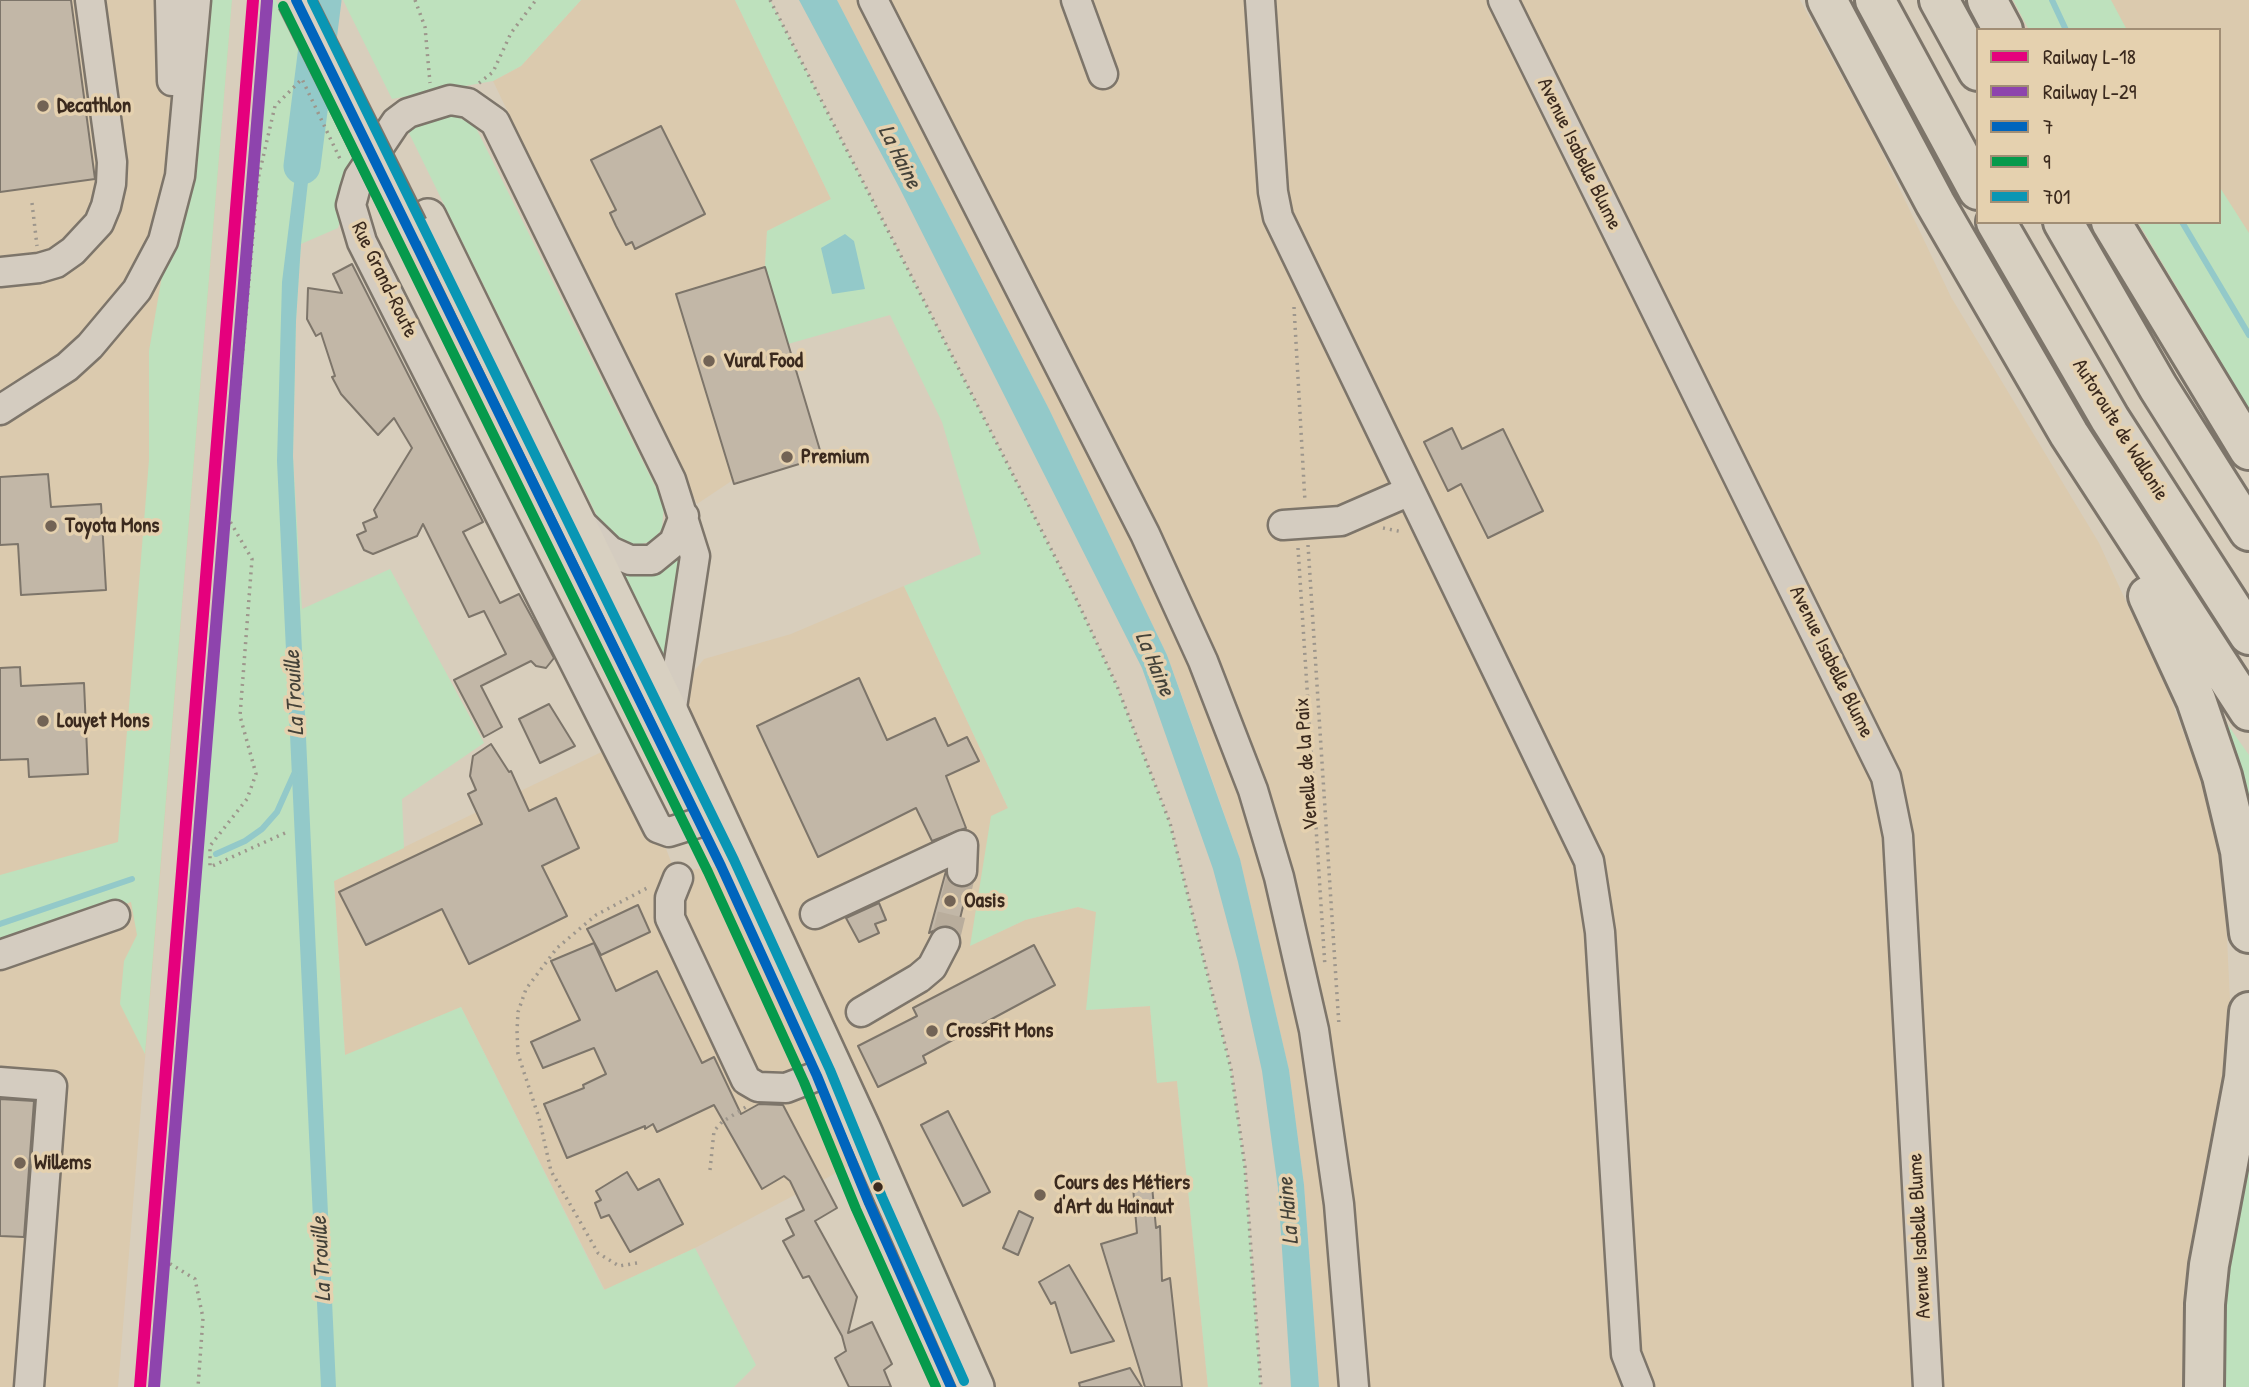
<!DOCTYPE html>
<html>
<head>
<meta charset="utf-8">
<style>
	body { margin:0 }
	#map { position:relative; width:2249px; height:1387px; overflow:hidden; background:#d8cebc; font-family:"Patrick Hand",sans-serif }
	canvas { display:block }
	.legend { position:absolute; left:1976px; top:28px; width:245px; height:196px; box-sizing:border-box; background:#e5d1af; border:2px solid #a18e75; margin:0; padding:9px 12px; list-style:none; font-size:21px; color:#3b2a1e }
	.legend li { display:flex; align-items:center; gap:14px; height:35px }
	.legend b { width:35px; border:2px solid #a18e75 }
</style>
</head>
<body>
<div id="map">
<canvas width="2249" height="1387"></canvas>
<ul class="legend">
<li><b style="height:9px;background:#e5007d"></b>Railway L-18</li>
<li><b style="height:9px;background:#8e44ad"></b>Railway L-29</li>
<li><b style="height:9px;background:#0065bd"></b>7</li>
<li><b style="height:9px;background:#069a4c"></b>9</li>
<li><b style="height:9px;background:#0996b4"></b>701</li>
</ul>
</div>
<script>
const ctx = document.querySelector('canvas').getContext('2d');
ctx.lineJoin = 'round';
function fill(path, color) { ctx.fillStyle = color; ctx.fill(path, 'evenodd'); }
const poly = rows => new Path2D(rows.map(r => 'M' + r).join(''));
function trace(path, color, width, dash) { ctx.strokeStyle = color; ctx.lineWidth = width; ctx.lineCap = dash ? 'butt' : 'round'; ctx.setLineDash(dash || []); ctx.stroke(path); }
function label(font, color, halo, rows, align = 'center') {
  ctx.font = font + ' "Patrick Hand",sans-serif'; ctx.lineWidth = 7; ctx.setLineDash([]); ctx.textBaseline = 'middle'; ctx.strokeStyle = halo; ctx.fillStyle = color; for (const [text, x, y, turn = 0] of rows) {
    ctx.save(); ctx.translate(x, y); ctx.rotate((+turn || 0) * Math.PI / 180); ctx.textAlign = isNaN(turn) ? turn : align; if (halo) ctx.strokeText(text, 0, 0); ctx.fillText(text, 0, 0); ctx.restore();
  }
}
const built = poly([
	[0,0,232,0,118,1387,0,1387],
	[581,0,735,0,831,199,767,231,765,266,820,455,733,480,697,504,493,81,521,66],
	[837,0,1800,0,1875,137,1951,297,2099,543,2168,692,2208,798,2224,878,2230,1000,2226,1064,2192,1278,2187,1387,1319,1387,1304,1185,1289,1070,1240,859,1205,759,1167,655,1049,409],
	[2013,0,2249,0,2249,409,2138,222,2219,222,2219,30,2029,30],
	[904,586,1008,808,971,945,1025,920,1078,907,1097,912,1087,1010,1150,1006,1157,1082,1177,1080,1208,1387,975,1387,878,1122,684,695,691,675,704,659,791,634],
	[618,744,658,828,675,872,721,866,817,1076,853,1164,695,1248,605,1290,461,1007,345,1057,334,881]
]);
const green = poly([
	[208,0,232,0,145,1054,120,1004,124,961,137,935,131,902,0,948,0,875,118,842,149,460,149,351,162,276,178,239,193,184],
	[262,0,276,0,357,170,338,228,301,244,296,321,293,456,302,609,390,569,484,743,402,799,404,848,334,881,345,1055,461,1007,604,1290,695,1248,756,1365,734,1387,155,1387,223,547],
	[343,0,581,0,521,66,493,81,392,99],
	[735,0,770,0,1072,590,1117,686,1170,823,1231,1069,1245,1167,1261,1387,1208,1387,1177,1081,1157,1083,1150,1006,1086,1010,1096,912,1078,907,1025,920,970,946,991,816,1008,808,904,586,981,554,942,422,890,315,788,344,765,266,767,231,831,199],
	[2013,0,2111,0,2127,30,2029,30],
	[452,114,475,126,664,504,662,529,652,541,635,546,616,542,598,518,408,131,423,118],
	[2219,186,2249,233,2249,409,2138,222,2219,222],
	[684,544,666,657,660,658,622,574,649,572],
	[2209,698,2249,755,2249,836],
	[2249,1115,2249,1387,2215,1387,2215,1299]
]);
const water = poly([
	[799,0,837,0,1049,409,1167,655,1240,859,1289,1070,1304,1185,1319,1387,1291,1387,1278,1188,1262,1071,1238,962,1213,869,1142,668,899,187],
	[303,111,317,135,310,164,301,244,296,321,293,456,336,1387,321,1387,277,461,282,282],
	[845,234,854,241,865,289,832,294,821,248]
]);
const stream = poly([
	[2052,0,2066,30],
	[2182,222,2249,335],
	[216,854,245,841,262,829,277,812,294,774],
	[0,924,132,879]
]);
const river = poly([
	[302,166,323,0]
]);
const building = poly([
	[0,0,71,0,95,179,0,192,0,0],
	[661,126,705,214,635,249,632,242,626,245,616,226,610,213,616,210,591,160,661,126],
	[352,264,483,522,463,532,500,603,519,594,554,658,546,668,536,666,531,661,481,686,502,727,484,737,454,680,506,654,484,611,469,617,423,524,417,536,373,554,364,550,357,535,366,531,363,523,377,517,374,510,412,448,394,418,378,435,341,394,332,377,335,376,321,333,316,336,307,319,308,288,342,293,333,274,352,264],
	[765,267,822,457,734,484,676,294,765,267],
	[1452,428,1462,449,1503,429,1543,511,1488,538,1461,484,1448,491,1424,442,1452,428],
	[48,474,51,507,101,504,106,590,21,595,18,544,0,545,0,477,48,474],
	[20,667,21,686,84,683,88,774,29,777,28,759,0,760,0,668,20,667],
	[859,678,887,740,935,718,948,746,967,737,979,761,946,776,966,828,932,841,916,808,818,857,757,726,859,678],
	[549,704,575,746,540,763,519,719,549,704],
	[491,744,509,772,511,771,529,811,556,798,579,848,542,866,567,916,469,964,442,909,366,945,339,892,482,824,468,794,476,790,470,776,473,756,491,744],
	[946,871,953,885,968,886,957,931,944,926,929,933,946,871],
	[879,903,886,920,875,924,879,933,859,942,846,918,879,903],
	[638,905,650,932,601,955,587,929,638,905],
	[594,943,616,991,657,971,702,1063,714,1057,741,1114,759,1104,783,1105,837,1208,815,1221,857,1297,848,1333,872,1322,892,1364,884,1370,891,1387,849,1387,835,1358,846,1351,842,1336,809,1276,803,1278,783,1241,794,1235,786,1219,804,1210,790,1181,784,1176,762,1189,714,1105,657,1132,653,1124,645,1129,645,1126,567,1158,544,1104,584,1088,583,1085,606,1074,594,1048,543,1068,531,1042,580,1020,551,961,594,943],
	[1034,945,1055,985,923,1056,926,1063,878,1087,858,1046,917,1016,913,1008,1034,945],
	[0,1099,34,1101,24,1237,0,1236,0,1099],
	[948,1111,990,1192,963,1206,921,1125,948,1111],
	[627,1172,638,1190,659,1179,683,1224,630,1252,609,1215,601,1218,595,1203,601,1200,596,1191,627,1172],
	[1152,1186,1156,1228,1160,1226,1162,1281,1170,1278,1182,1387,1145,1387,1101,1244,1137,1233,1133,1187,1152,1186],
	[1019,1211,1033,1218,1018,1255,1003,1248,1019,1211],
	[1069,1265,1114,1341,1071,1353,1055,1302,1051,1304,1039,1282,1069,1265],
	[1130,1368,1142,1387,1080,1387,1079,1383,1130,1368]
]);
const minorTunnel = poly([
	[945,942,962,871]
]);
const path = poly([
	[415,0,425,27,430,83],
	[770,0,1072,590,1117,686,1170,823,1231,1069,1245,1167,1261,1387],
	[479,83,493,72,511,33,536,0],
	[32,203,37,246],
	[1294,307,1305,502],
	[1383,528,1403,532],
	[1308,545,1339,1026],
	[1298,548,1325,967],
	[285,833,210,867,210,846,247,799,256,774,240,716,252,559,228,518,258,179,275,106,302,79,341,161],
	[710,1170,714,1131,722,1122,746,1107],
	[164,1260,195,1279,203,1318,198,1387],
	[637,1263,619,1266,598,1253,551,1171,539,1118,518,1054,517,1031,518,1012,526,989,557,948,596,915,649,887]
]);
const minor = poly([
	[170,0,172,81],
	[873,0,1145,534,1203,661,1253,790,1279,877,1314,1030,1339,1204,1354,1387],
	[1076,0,1103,74],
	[1260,0,1273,192,1278,217,1589,861,1600,932,1626,1354,1639,1387],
	[1503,0,1886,777,1898,836,1928,1387],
	[0,272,39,268,56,263,73,251,99,223,106,206,111,184,112,162,90,0],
	[0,410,67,367,90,346,137,290,163,241,180,176,196,0],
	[583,525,610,551,630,560,652,560,674,542,684,516],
	[1283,525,1341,521,1410,491],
	[671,714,695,556,671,480,495,122,468,103,450,100,408,113,396,122,359,177,355,190,351,205,362,242,658,828,669,832,701,822],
	[678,878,670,898,670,918,746,1080,758,1087,786,1088,817,1076],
	[815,914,963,845,962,871],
	[0,955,115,915],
	[861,1012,919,978,932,967,945,942],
	[0,1082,52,1086,29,1387]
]);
const major = poly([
	[428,217,671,714,863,1130,976,1387]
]);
const highway = poly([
	[1827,0,1935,203,2069,434,2249,711],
	[1875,0,1978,190],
	[1939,0,1978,71],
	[1987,0,2003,30],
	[1996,222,2110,419,2249,635],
	[2063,222,2158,387,2249,531],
	[2111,222,2249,450],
	[2148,596,2196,700,2222,776,2240,851,2249,933],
	[2204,1387,2205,1304,2209,1265,2244,1078,2249,1012]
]);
const majorBridge = poly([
	[296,0,409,227]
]);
const bus1 = poly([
	[296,0,721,866,817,1076,869,1203,951,1387]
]);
const bus2 = poly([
	[283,6,708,872,804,1082,856,1209,936,1387]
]);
const bus3 = poly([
	[312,0,734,860,830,1070,882,1197,964,1381]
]);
const rail1 = poly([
	[140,1387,253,0]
]);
const rail2 = poly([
	[154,1387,267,1]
]);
const markers = [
	[43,106,7,"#726355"],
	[709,361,7,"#726355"],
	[787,457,7,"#726355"],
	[51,526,7,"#726355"],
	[43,721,7,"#726355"],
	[950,901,7,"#726355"],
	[932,1031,7,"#726355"],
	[20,1163,7,"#726355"],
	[878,1187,6,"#3b2a1e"],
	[1040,1195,7,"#726355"]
];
const poiNames = [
	["Decathlon",57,106],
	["Vural Food",723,361],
	["Premium",801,457],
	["Toyota Mons",65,526],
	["Louyet Mons",57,721],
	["Oasis",964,901],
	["CrossFit Mons",946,1031],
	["Willems",34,1163],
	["Cours des Métiers",1054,1183],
	["d'Art du Hainaut",1054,1207]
];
const streetNames = [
	["Avenue Isabelle Blume",1579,154,64],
	["Rue Grand-Route",384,280,64],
	["Autoroute de Wallonie",2120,430,58],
	["Avenue Isabelle Blume",1831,662,64],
	["Venelle de la Paix",1307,764,-94],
	["Avenue Isabelle Blume",1920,1236,-93]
];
const waterNames = [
	["La Haine",899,157,63],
	["La Haine",1154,664,67],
	["La Trouille",295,693,-93],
	["La Haine",1289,1211,-95],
	["La Trouille",322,1259,-93]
];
fill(built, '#dbcaae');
fill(green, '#bee1bd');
fill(water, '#93c9c9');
trace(stream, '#93c9c9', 6);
trace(river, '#93c9c9', 37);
fill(building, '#c2b7a7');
trace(building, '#7d756a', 2);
trace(minorTunnel, '#b9ad9c', 28, [28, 14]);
trace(minor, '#7d756a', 33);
trace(major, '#7d756a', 40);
trace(highway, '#7d756a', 44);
trace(path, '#9d968c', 3.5, [2, 5]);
trace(minor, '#d4ccc0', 28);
trace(major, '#d8d0c1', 35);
trace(highway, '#d8d0c1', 38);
trace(majorBridge, '#7d756a', 40, []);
trace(majorBridge, '#d8d0c1', 35);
trace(bus1, '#0065bd', 10);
trace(bus2, '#069a4c', 10);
trace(bus3, '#0996b4', 10);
trace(rail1, '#e5007d', 12);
trace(rail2, '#8e44ad', 12);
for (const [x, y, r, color] of markers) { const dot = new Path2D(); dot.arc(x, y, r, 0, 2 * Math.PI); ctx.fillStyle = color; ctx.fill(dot); trace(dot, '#e5d1af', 2.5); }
label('bold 21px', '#3b2a1e', '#e5d1af', poiNames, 'left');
label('21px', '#3b2a1e', '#e5d1af', streetNames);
label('italic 23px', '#444239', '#e5d1af', waterNames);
</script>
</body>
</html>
